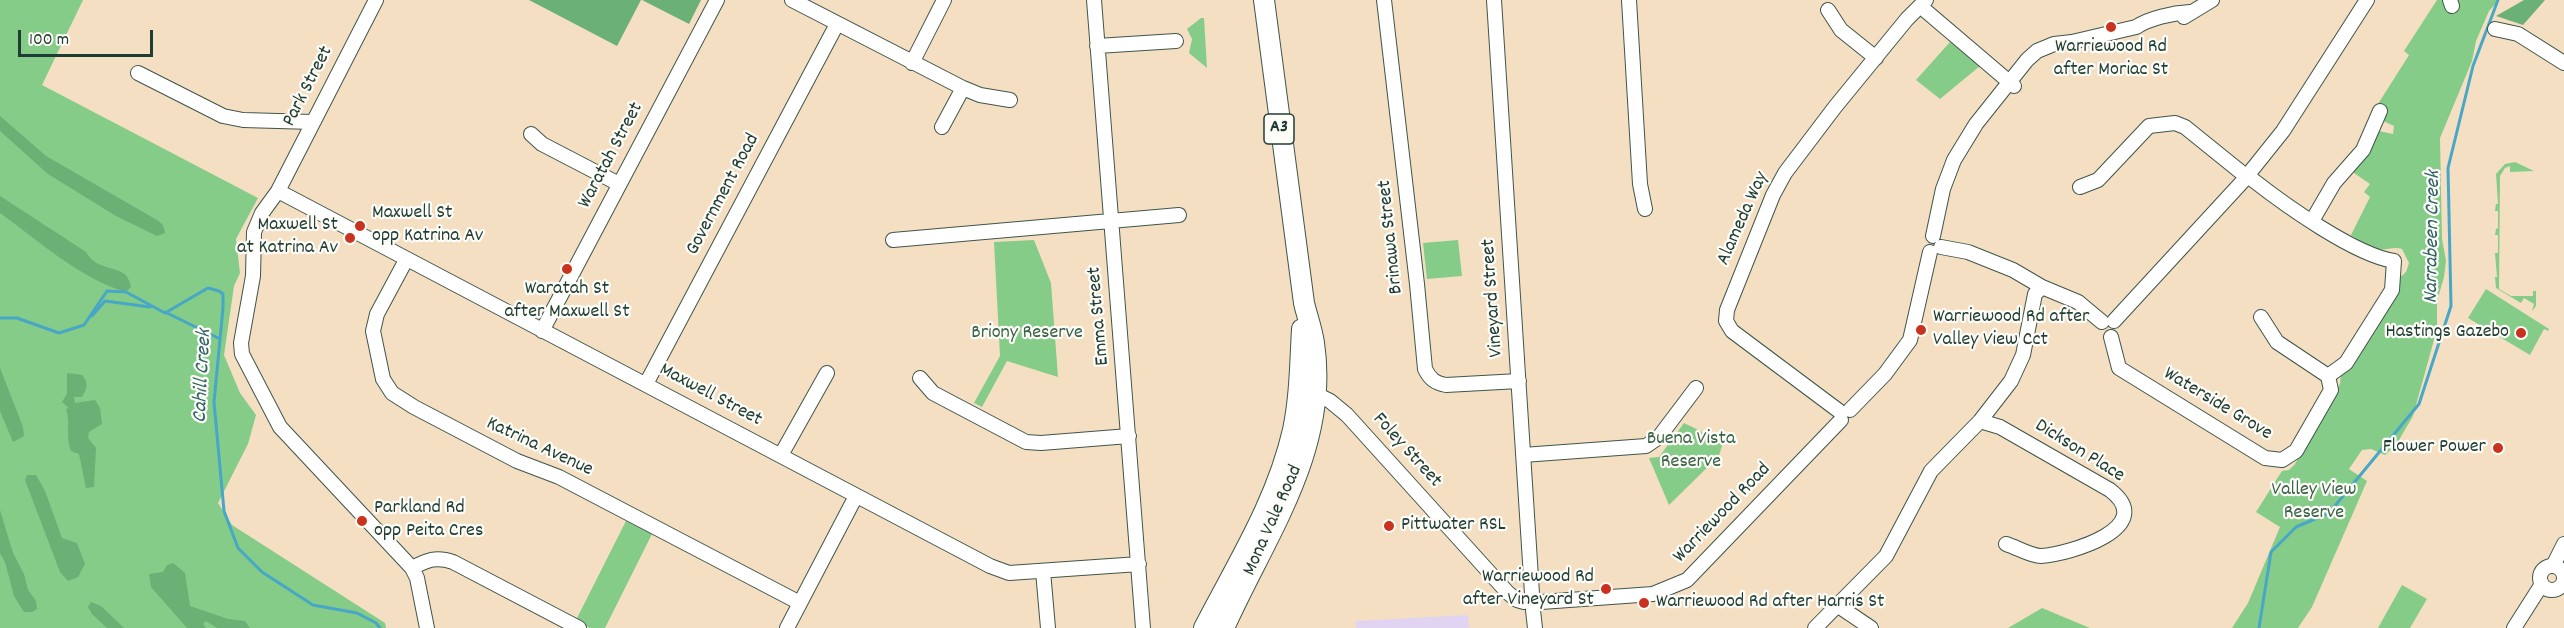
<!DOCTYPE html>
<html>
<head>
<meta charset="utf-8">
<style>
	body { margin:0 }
	#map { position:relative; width:2564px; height:628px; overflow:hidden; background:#f5dfc3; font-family:Dekko,sans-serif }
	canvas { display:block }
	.scale { position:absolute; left:18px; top:30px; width:135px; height:27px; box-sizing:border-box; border:3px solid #1f3d34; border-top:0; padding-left:8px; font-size:18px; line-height:21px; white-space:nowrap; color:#1f3d34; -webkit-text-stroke:4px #fdfcf7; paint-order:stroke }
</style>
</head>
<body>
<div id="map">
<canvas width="2564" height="628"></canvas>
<div class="scale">100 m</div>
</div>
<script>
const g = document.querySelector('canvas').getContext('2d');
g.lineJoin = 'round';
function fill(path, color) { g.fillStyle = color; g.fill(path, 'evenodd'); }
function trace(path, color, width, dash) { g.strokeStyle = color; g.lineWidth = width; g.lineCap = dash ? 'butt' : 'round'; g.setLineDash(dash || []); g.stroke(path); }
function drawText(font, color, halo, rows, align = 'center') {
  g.font = font + ' Dekko,sans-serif'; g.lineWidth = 4.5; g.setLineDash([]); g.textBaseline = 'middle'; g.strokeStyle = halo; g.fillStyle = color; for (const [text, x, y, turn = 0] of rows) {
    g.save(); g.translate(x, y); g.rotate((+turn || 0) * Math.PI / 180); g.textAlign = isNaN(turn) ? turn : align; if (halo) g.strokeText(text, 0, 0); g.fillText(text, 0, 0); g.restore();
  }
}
const built = new Path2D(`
	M 1468,615 L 1469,628 L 1356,628 L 1355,621 Z`);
const green = new Path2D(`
	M 0,0 L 83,0 L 42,85 L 258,198 L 236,239 L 240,273 L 234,286 L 224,355 L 240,393 L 256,415 L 248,444 L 218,503 L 232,525 L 385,623 L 386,628 L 0,628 Z
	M 2437,0 L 2499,0 L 2489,11 L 2476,41 L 2472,61 L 2440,138 L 2442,239 L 2446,261 L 2444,277 L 2437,301 L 2437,329 L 2413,416 L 2396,445 L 2385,455 L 2371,449 L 2362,450 L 2349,469 L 2367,481 L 2312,607 L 2298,628 L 2232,628 L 2248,603 L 2280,527 L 2256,512 L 2282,471 L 2289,470 L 2295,464 L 2340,384 L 2341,374 L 2398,279 L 2406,272 L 2409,263 L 2402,249 C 2393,246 2386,251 2378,249 C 2368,248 2359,240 2351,235 L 2370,197 L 2364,192 L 2370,184 L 2354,173 L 2354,169 L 2379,131 L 2393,134 L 2394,126 L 2383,121 L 2385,108 L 2378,104 L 2409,55 L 2404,51 Z
	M 1201,18 L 1204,18 L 1207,68 L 1189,53 L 1192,39 L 1187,29 Z
	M 1950,42 L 1980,66 L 1940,99 L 1916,80 Z
	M 2515,162 L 2534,171 L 2510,172 L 2510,166 L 2505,168 L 2500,176 L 2499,289 L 2511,296 L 2533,296 L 2533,291 L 2536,291 L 2536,306 L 2532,311 L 2534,304 L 2524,298 L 2521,303 L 2496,288 L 2495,277 L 2497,277 L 2495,253 L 2498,253 L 2498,235 L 2495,235 L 2496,229 L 2498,228 L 2498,211 L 2495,211 L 2496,204 L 2498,204 L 2496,174 L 2505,164 Z
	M 1034,240 L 1051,283 L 1058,377 L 1007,361 L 982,407 L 974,403 L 1000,356 L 994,242 Z
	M 1458,240 L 1462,276 L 1427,279 L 1423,243 Z
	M 2486,289 L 2549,329 L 2548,331 L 2544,329 L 2530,355 L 2468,318 Z
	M 1684,423 L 1723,442 L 1719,456 L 1669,505 L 1649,458 L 1659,457 Z
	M 626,521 L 652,534 L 605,628 L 590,628 L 576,620 Z
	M 2402,585 L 2427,599 L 2410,628 L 2378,628 Z
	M 2042,608 L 2090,628 L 2008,628 Z`);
const forest = new Path2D(`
	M 529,0 L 641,0 L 617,46 Z
	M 642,0 L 701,0 L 689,24 Z
	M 2524,0 L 2545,0 L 2523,25 L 2496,16 Z
	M 0,116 L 46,156 L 157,220 L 163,225 L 165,233 L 157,236 L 116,216 L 48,174 L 0,131 Z
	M 0,196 L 86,252 C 98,275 127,261 131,287 L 126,292 C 80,279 38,240 0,213 Z
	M 0,368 L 23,427 L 24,436 L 13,442 L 0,411 Z
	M 67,373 L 82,375 C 89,383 87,388 82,397 L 74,397 L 75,403 L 95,400 L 100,408 L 102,424 L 89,432 L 88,438 L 96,448 L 94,487 L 86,488 L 79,454 L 71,451 C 65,436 71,423 66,409 L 69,408 L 62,402 L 67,394 Z
	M 27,475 L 36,475 L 45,491 L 62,538 L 77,543 L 85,564 L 78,577 L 68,581 L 60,572 L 25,480 Z
	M 0,510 L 13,553 L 24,574 L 28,590 L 36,601 L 37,609 L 32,612 L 24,612 L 14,596 L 5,562 L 0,553 Z
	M 173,563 L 185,573 L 190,606 L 228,619 L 245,621 L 250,628 L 217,628 L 206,621 L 203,624 L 206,628 L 187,628 L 151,587 L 149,574 L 163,572 L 167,565 Z
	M 91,602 L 101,606 L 124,628 L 107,628 L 92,614 L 88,607 Z`);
const stream = new Path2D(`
	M 165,312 L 220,339
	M 92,316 L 105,301 L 150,307
	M 0,318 L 17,318 L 59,333 L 84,325 L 107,291 L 126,292 L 165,313 L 208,288 L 219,291 L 223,294 L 223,308 L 214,402 L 224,511 L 238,548 L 262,572 L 313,605 L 357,613 L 376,623 L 380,628
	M 2259,628 L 2271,552 L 2296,527 L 2329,513 L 2419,404 L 2451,306 L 2448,168 L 2473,66 L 2498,0`);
const minor = new Path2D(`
	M 376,0 L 278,191 L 262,213 L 254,232 L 253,276 L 241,343 L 242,354 L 280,427 L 412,568 L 417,578 L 427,628
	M 792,0 L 963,88 L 980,95 L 1010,100
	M 1094,0 L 1143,628
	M 1384,0 L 1417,284 L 1425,369 C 1430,379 1435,383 1446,385 L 1519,381
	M 1494,0 L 1532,593
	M 1629,0 L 1640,184 L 1645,209
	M 2450,0 L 2452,6
	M 1920,6 L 2014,86
	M 1828,10 L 1841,30 L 1876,58
	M 2184,17 L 2212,0
	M 2495,29 L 2518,34 L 2564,63
	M 1097,46 L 1176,41
	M 912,63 L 944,0
	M 138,73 L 223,116 L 243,120 L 313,122
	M 942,127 L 963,88
	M 531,134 L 542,144 L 619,184
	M 2251,171 L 2283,131 L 2367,0
	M 2253,180 C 2285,205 2355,255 2394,261 L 2392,290 L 2346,363 L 2328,376
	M 2080,187 L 2098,180 L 2149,126 L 2175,123 L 2185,127 L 2242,173
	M 278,191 L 990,566 L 1009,573 L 1139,564
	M 2312,221 L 2334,183 L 2363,150 L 2380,111
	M 1933,236 L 1943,189 L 1954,160 L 1976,124 L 2027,60 L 2037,51 L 2054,44 L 2072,42 L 2136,27 C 2150,18 2173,13 2190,12
	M 893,240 L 1179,215
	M 1941,247 L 1968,252 L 2013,270 L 2042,287 L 2078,302 L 2102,322
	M 406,260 L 377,314 L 373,331 L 383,379 L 392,393 L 414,407 L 517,461 L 559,477 L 800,603
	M 2114,321 L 2243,181
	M 542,331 L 717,0
	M 2111,337 L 2119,368 L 2265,458 L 2282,460 L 2296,451 L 2331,390 L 2328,376 L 2277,342 L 2261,317
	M 920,378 L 933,393 L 1026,442 L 1041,443 L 1129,436
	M 646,384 L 837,24
	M 1310,391 L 1330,401 L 1347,415 L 1508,593 L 1517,600 L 1524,602
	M 1850,410 L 1885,374 L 1910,340 L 1930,252
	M 1839,411 L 1732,331 L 1726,321 L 1727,310 L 1773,195 L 1785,173 L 1835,107 L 1907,19 L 1926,0
	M 1980,421 L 2000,427 L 2110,490 C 2159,528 2069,554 2041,556 C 2031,556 2016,547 2006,544
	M 781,455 L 827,373
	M 1523,455 L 1646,446 L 1659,437 L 1696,388
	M 2553,566 L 2564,544
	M2540 578a12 12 0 1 1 24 0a12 12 0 1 1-24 0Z
	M 412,568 C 427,560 436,556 453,562 L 579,628
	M 1043,571 L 1048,628
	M 1541,602 L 1653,594 L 1687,580 L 1841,420
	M 1837,605 L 1871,628
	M 1533,610 L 1535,628
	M 787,628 L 856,496
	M 1815,628 L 1886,556 L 1931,471 L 1980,421 L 2011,381 L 2023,355 L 2035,294 L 2042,287
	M 2514,628 L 2542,584`);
const highway = new Path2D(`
	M 1204,628 C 1237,564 1277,501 1293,430 C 1300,396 1300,364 1302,329
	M 1224,628 C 1265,536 1330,449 1314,343 C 1312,329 1307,316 1304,303 L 1264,0`);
const markers = [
	[2111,27,6,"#c8321e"],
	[360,226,6,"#c8321e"],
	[350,238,6,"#c8321e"],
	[567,269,6,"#c8321e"],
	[1921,330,6,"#c8321e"],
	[2521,333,6,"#c8321e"],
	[2498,448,6,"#c8321e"],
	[362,521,6,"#c8321e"],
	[1389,526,6,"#c8321e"],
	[1606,589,6,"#c8321e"],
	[1644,603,6,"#c8321e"]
];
const shields = [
	[1279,129,30]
];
const shieldNames = [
	["A3",1279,129]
];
const poiNames = [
	["Warriewood Rd",2111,48,"center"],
	["after Moriac St",2111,71,"center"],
	["Maxwell St",372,214],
	["opp Katrina Av",372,237],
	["Maxwell St",338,226,"right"],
	["at Katrina Av",338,249,"right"],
	["Waratah St",567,290,"center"],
	["after Maxwell St",567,313,"center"],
	["Warriewood Rd after",1933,318],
	["Valley View Cct",1933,341],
	["Hastings Gazebo",2509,333,"right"],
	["Flower Power",2486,448,"right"],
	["Parkland Rd",374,509],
	["opp Peita Cres",374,532],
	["Pittwater RSL",1401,526],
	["Warriewood Rd",1594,578,"right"],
	["after Vineyard St",1594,601,"right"],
	["Warriewood Rd after Harris St",1656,603]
];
const streetNames = [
	["Park Street",309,87,-63],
	["Waratah Street",612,156,-62],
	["Government Road",724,195,-62],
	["Alameda Way",1744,219,-66],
	["Brinawa Street",1392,237,-96],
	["Vineyard Street",1494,298,-94],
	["Emma Street",1100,316,-95],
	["Maxwell Street",710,396,28],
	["Waterside Grove",2217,405,31],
	["Katrina Avenue",539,448,25],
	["Foley Street",1406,451,48],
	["Dickson Place",2079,452,32],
	["Warriewood Road",1723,514,-46],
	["Mona Vale Road",1274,521,-66]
];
const parkNames = [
	["Briony Reserve",1027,334],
	["Buena Vista",1691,440],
	["Reserve",1691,463],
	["Valley View",2314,491],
	["Reserve",2314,514]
];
const waterNames = [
	["Narrabeen Creek",2434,237,-89],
	["Cahill Creek",204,376,-87]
];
fill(built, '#e1d4f3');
fill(green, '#84cc88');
fill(forest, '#6bb074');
trace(stream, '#48a7c7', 3);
trace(minor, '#3f5549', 16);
trace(highway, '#3f5549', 22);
trace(minor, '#fff', 14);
trace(highway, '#fff', 20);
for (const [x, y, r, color] of markers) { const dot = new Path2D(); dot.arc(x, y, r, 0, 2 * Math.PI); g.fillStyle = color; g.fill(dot); trace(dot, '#fdfcf7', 2); }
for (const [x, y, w] of shields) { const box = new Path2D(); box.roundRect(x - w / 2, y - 15, w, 30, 4.5); g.fillStyle = '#fdfcf7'; g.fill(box); trace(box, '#1f3d34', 1.5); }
drawText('bold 18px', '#1f3d34', null, shieldNames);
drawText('20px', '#1f3d34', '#fdfcf7', poiNames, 'left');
drawText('20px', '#1f3d34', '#fdfcf7', streetNames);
drawText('20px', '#386149', '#fdfcf7', parkNames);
drawText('italic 21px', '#2d6267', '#fdfcf7', waterNames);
</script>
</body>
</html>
